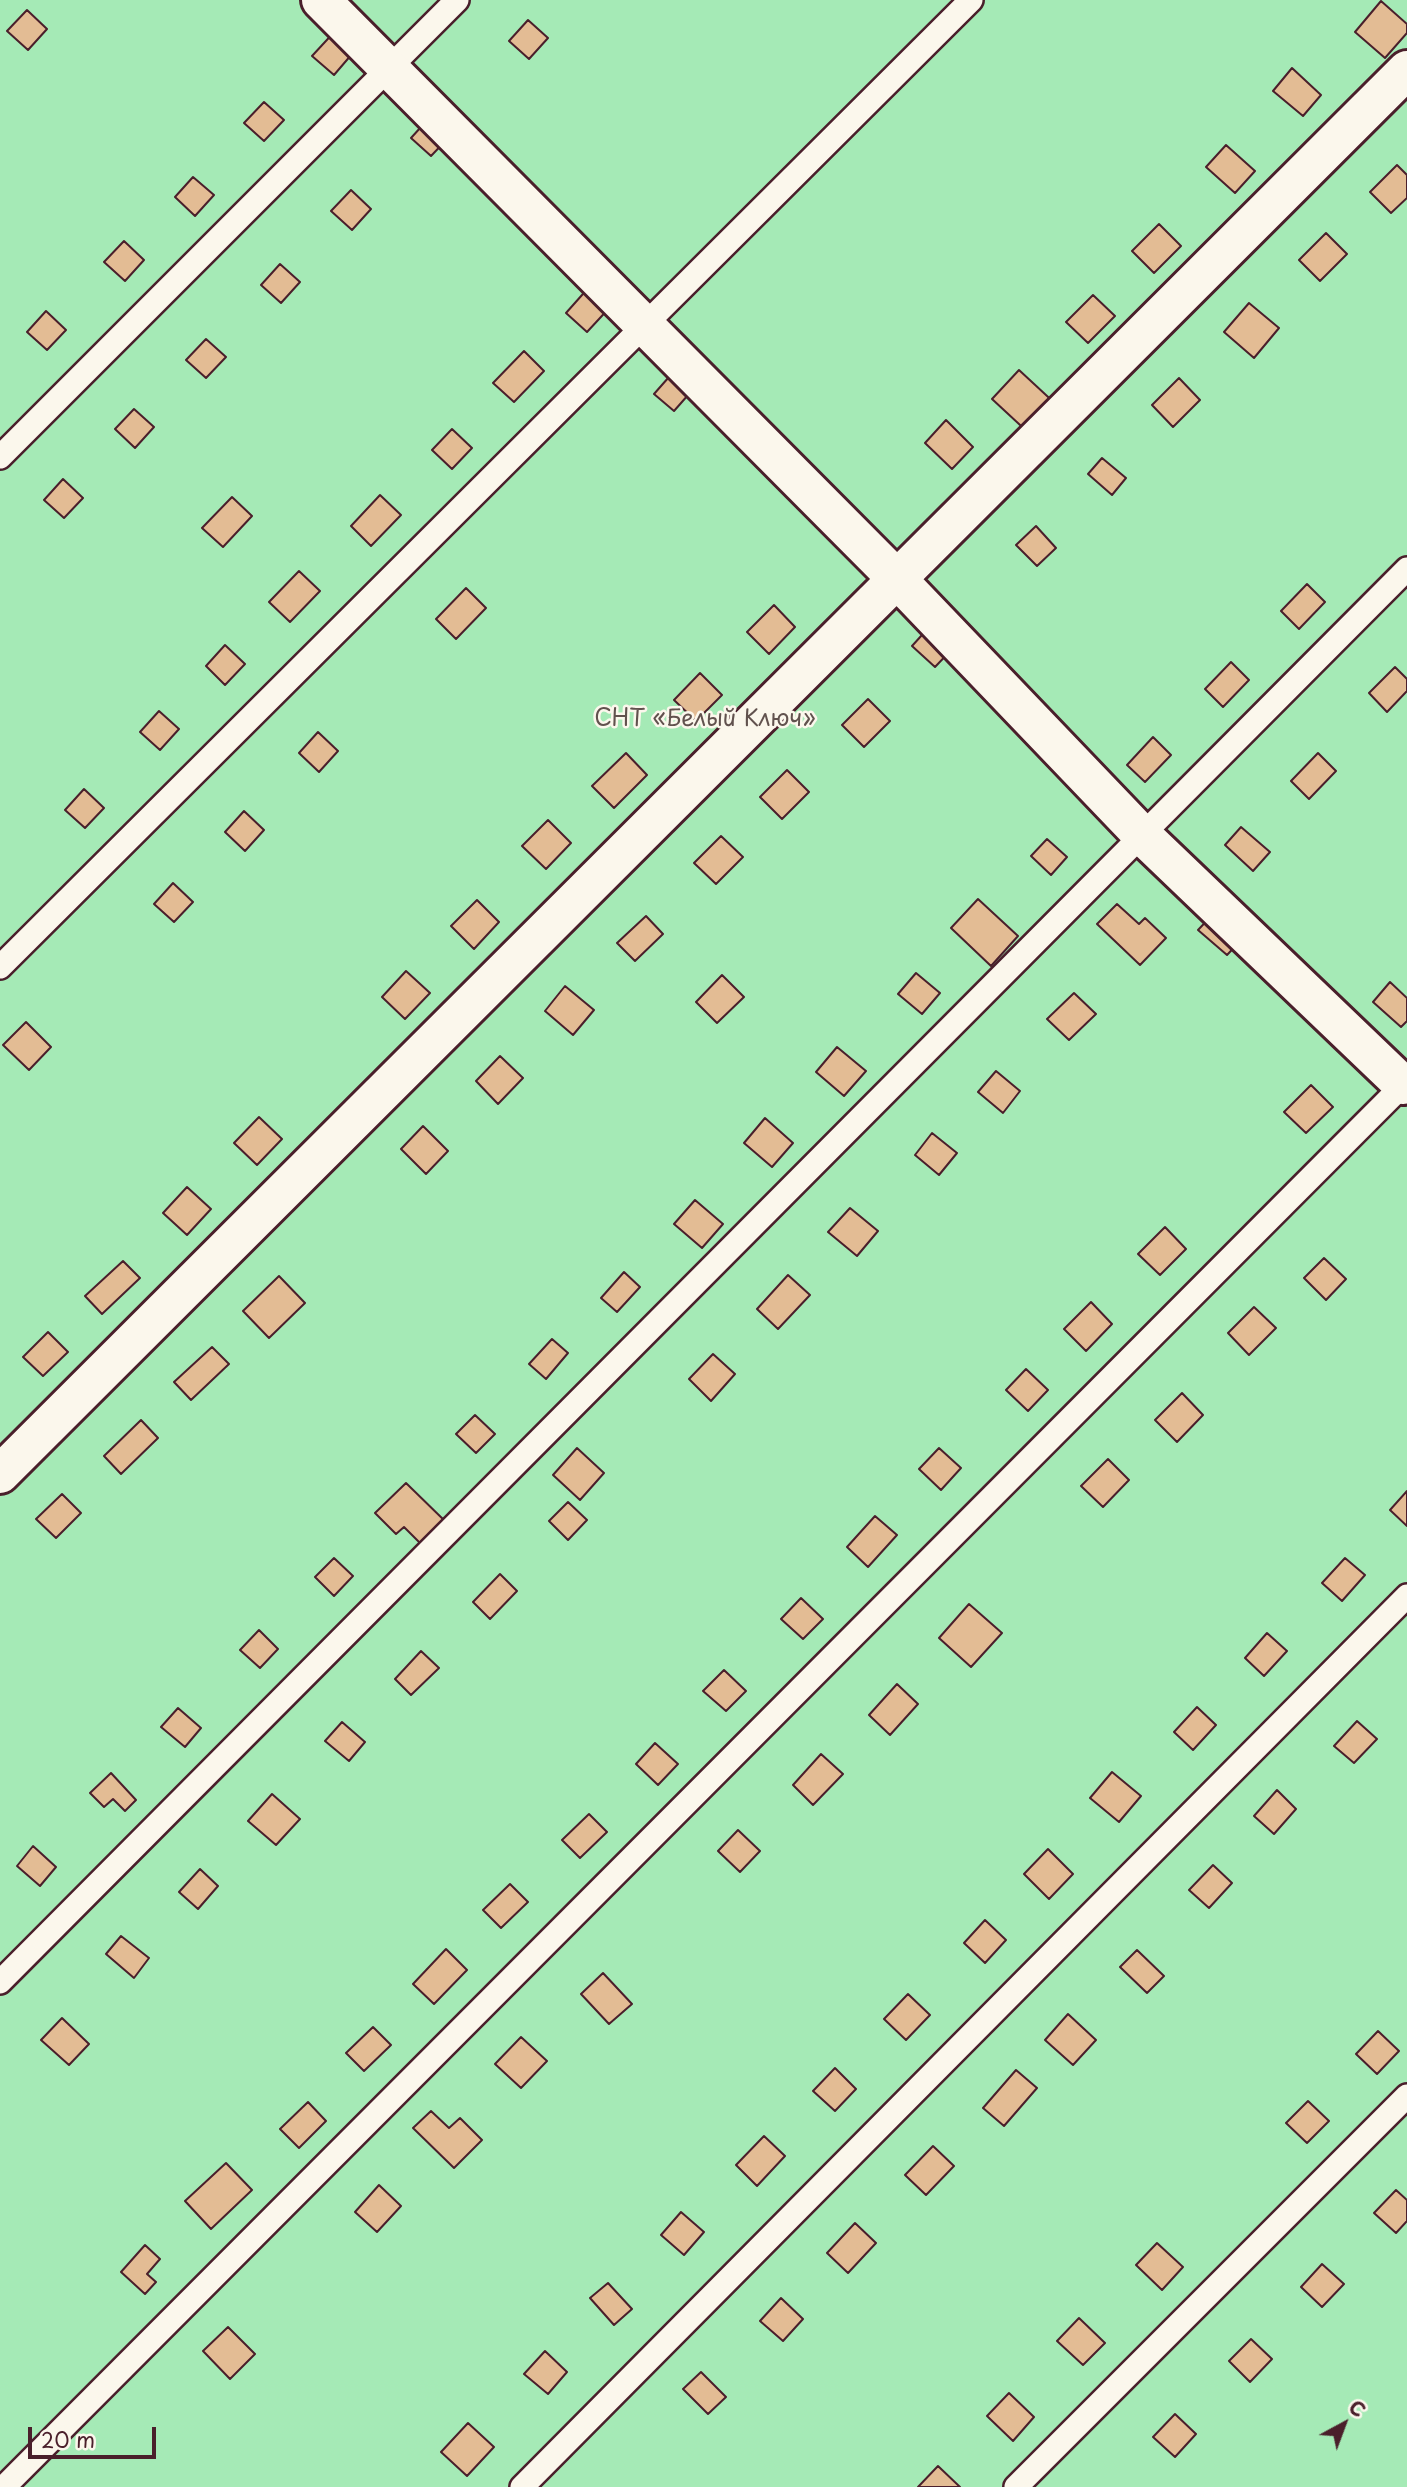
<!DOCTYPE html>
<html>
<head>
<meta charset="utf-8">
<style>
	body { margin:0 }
	#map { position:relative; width:1407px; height:2487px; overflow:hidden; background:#fbf7ec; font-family:"Playpen Sans",sans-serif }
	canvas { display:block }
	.north { position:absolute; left:1309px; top:2389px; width:70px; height:70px; -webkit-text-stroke:5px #fbf7ec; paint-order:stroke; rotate:41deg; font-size:19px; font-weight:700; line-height:28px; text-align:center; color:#4a1f2b }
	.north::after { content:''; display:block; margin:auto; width:24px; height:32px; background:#4a1f2b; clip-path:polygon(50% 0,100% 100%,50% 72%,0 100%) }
	.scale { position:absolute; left:28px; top:2427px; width:128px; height:32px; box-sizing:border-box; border:4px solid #4a1f2b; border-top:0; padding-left:9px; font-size:21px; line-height:24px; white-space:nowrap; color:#4a1f2b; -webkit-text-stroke:5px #fbf7ec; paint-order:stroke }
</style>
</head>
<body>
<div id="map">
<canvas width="1407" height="2487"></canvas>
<div class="north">С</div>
<div class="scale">20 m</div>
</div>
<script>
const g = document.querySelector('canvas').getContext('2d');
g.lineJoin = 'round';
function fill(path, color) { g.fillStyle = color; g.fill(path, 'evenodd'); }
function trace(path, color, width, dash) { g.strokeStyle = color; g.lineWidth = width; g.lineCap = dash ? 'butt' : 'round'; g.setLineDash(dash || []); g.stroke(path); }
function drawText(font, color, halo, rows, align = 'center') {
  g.font = font + ' "Playpen Sans",sans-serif'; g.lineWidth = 5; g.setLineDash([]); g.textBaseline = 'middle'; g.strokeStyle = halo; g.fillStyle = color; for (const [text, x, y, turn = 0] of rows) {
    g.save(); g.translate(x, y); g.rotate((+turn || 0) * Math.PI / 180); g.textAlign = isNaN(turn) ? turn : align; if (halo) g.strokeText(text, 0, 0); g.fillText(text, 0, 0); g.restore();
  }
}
const green = new Path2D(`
	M 0,0 L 1407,0 L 1407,2487 L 0,2487 Z`);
const building = new Path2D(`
	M 1381,1 L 1407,24 L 1407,33 L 1385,58 L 1355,32 Z
	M 27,10 L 47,29 L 28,50 L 7,31 Z
	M 528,20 L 548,38 L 529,59 L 509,41 Z
	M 337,29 L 358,47 L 334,75 L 312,56 Z
	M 1292,68 L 1321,95 L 1303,116 L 1273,91 Z
	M 264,102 L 284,120 L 264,141 L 244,123 Z
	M 430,117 L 450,136 L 431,156 L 411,138 Z
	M 1226,145 L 1255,171 L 1235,193 L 1206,167 Z
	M 1397,165 L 1407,175 L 1407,198 L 1391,213 L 1370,192 Z
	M 193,177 L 214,195 L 195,216 L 175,197 Z
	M 351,190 L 371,209 L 352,230 L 331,211 Z
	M 1159,224 L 1181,246 L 1154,273 L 1132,251 Z
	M 1326,233 L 1347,254 L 1320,281 L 1299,260 Z
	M 124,241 L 144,260 L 125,281 L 104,262 Z
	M 280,264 L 300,282 L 281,303 L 261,285 Z
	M 590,286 L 612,305 L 587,332 L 566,313 Z
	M 1093,295 L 1115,316 L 1088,343 L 1066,322 Z
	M 1249,303 L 1279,328 L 1254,358 L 1224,332 Z
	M 46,311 L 66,330 L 47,350 L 27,332 Z
	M 206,339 L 226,357 L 206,378 L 186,360 Z
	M 524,351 L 544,371 L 514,402 L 493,383 Z
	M 676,369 L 696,386 L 674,411 L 654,394 Z
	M 1019,370 L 1060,408 L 1033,437 L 992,399 Z
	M 1179,378 L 1200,400 L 1173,427 L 1152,405 Z
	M 134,409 L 154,427 L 135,448 L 115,429 Z
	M 946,420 L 973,447 L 952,469 L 925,443 Z
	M 452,429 L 472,448 L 452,469 L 432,450 Z
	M 1102,458 L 1126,478 L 1112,495 L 1088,474 Z
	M 63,479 L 83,498 L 64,518 L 44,500 Z
	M 380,495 L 401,515 L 371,546 L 351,526 Z
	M 232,497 L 252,516 L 223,547 L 202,528 Z
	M 1036,526 L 1056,548 L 1037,566 L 1016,545 Z
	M 299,571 L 320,591 L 290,622 L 269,602 Z
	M 1307,584 L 1325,602 L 1299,629 L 1281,611 Z
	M 466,588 L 486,608 L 456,639 L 436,619 Z
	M 774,605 L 795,627 L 769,654 L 747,632 Z
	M 931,625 L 954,647 L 935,667 L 912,646 Z
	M 225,645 L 245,664 L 225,685 L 206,666 Z
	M 1231,662 L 1249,680 L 1223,707 L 1205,689 Z
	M 1395,667 L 1407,679 L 1407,691 L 1387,712 L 1369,693 Z
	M 700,673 L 722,695 L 696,721 L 674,700 Z
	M 868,699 L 890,721 L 864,747 L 842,725 Z
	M 159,711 L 179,729 L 160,750 L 140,732 Z
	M 318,732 L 338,751 L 319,772 L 299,753 Z
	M 1153,737 L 1171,755 L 1145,782 L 1127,765 Z
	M 626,753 L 647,775 L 614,808 L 592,786 Z
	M 1318,753 L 1336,771 L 1309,799 L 1291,781 Z
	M 787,770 L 809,792 L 782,819 L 760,797 Z
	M 84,789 L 104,808 L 85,828 L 65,810 Z
	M 244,811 L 264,830 L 245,851 L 225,832 Z
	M 548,820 L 571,843 L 546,869 L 522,846 Z
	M 1241,827 L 1270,852 L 1253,871 L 1225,845 Z
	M 721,836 L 743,857 L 716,884 L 694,863 Z
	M 1047,839 L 1067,857 L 1051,875 L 1031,856 Z
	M 173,883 L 193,902 L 174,922 L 154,904 Z
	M 978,899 L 1018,936 L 991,966 L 951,928 Z
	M 477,900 L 499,922 L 474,949 L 451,926 Z
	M 1117,904 L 1139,924 L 1145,918 L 1166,938 L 1140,965 L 1097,924 Z
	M 1216,911 L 1244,937 L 1227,955 L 1198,930 Z
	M 646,916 L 663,934 L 635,961 L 617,943 Z
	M 406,971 L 430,993 L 405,1019 L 382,997 Z
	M 916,973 L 940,993 L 922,1014 L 898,994 Z
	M 722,975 L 744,997 L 717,1023 L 696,1002 Z
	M 1390,982 L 1407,998 L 1407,1021 L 1401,1027 L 1373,1002 Z
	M 565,986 L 594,1010 L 573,1035 L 545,1011 Z
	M 1074,993 L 1096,1014 L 1069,1040 L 1047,1019 Z
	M 26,1022 L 51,1047 L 29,1070 L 3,1045 Z
	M 837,1047 L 866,1071 L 844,1096 L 816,1072 Z
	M 500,1056 L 523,1078 L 498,1104 L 476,1081 Z
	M 996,1071 L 1020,1091 L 1003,1113 L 978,1092 Z
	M 1311,1085 L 1333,1107 L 1306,1133 L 1284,1112 Z
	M 259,1117 L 282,1139 L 257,1165 L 234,1143 Z
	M 765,1118 L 793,1143 L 772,1167 L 744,1143 Z
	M 423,1126 L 448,1151 L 426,1174 L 401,1149 Z
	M 932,1133 L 957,1153 L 939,1175 L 915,1155 Z
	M 187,1187 L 211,1209 L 187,1235 L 163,1213 Z
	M 695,1200 L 723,1224 L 702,1248 L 674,1224 Z
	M 850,1208 L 878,1231 L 857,1256 L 828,1232 Z
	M 1165,1227 L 1186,1249 L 1160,1275 L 1138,1254 Z
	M 1324,1258 L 1346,1279 L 1326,1300 L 1304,1278 Z
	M 123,1261 L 140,1278 L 102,1314 L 85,1296 Z
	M 624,1272 L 640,1287 L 617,1312 L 601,1298 Z
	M 788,1275 L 810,1295 L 778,1329 L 757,1309 Z
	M 279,1276 L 305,1303 L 269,1338 L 243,1311 Z
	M 1091,1302 L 1112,1324 L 1086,1351 L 1064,1329 Z
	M 1254,1307 L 1276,1328 L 1249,1355 L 1228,1333 Z
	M 48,1332 L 68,1352 L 43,1376 L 23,1357 Z
	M 552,1339 L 568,1353 L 546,1379 L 529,1364 Z
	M 212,1347 L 229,1364 L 191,1400 L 174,1382 Z
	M 713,1354 L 735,1374 L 711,1401 L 689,1379 Z
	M 1026,1369 L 1048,1390 L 1028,1411 L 1006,1390 Z
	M 1182,1393 L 1203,1415 L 1177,1442 L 1155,1420 Z
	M 475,1415 L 495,1434 L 476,1453 L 456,1434 Z
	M 141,1420 L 158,1438 L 121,1474 L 104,1456 Z
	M 577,1448 L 604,1473 L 580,1500 L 553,1475 Z
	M 939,1448 L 961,1468 L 941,1490 L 919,1469 Z
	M 1108,1459 L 1129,1480 L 1103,1507 L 1081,1486 Z
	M 406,1483 L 448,1524 L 424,1547 L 404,1527 L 396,1534 L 375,1513 Z
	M 1407,1491 L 1407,1526 L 1390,1510 Z
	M 62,1494 L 81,1513 L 56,1538 L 36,1519 Z
	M 568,1502 L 587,1520 L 568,1540 L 549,1521 Z
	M 875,1516 L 897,1535 L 868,1567 L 847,1547 Z
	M 334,1558 L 353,1576 L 334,1596 L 315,1577 Z
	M 1345,1558 L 1365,1575 L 1342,1601 L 1322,1583 Z
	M 500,1574 L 517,1591 L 490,1619 L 473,1602 Z
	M 801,1598 L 823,1619 L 803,1639 L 781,1619 Z
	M 969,1604 L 1002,1633 L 971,1667 L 939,1638 Z
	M 259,1630 L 278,1649 L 260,1668 L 240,1650 Z
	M 1267,1633 L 1287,1651 L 1264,1676 L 1245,1658 Z
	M 421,1651 L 439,1668 L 411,1695 L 395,1679 Z
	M 724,1670 L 746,1691 L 726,1711 L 703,1691 Z
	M 897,1684 L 918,1704 L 890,1735 L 869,1715 Z
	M 1197,1707 L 1216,1725 L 1193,1750 L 1174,1732 Z
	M 178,1708 L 201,1728 L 185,1747 L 161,1727 Z
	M 1357,1721 L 1377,1739 L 1354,1763 L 1334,1746 Z
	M 342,1722 L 365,1742 L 349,1761 L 325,1741 Z
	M 655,1743 L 678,1764 L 658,1785 L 636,1764 Z
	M 821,1754 L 843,1774 L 813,1805 L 793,1785 Z
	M 1112,1772 L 1141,1796 L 1119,1822 L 1090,1798 Z
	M 111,1773 L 136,1800 L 125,1811 L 113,1799 L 104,1807 L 90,1793 Z
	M 1277,1790 L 1296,1809 L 1274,1834 L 1254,1816 Z
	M 272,1794 L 300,1819 L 276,1845 L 248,1821 Z
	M 589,1814 L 607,1832 L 580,1858 L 562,1840 Z
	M 738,1830 L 760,1851 L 740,1872 L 718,1851 Z
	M 33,1846 L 56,1867 L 40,1886 L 17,1866 Z
	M 1048,1849 L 1073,1874 L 1049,1899 L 1024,1874 Z
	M 1213,1865 L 1232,1883 L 1209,1908 L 1189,1890 Z
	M 200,1869 L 218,1886 L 198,1909 L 179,1892 Z
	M 510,1884 L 528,1902 L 501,1928 L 483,1910 Z
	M 985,1920 L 1006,1940 L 985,1963 L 964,1943 Z
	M 121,1936 L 149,1958 L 134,1978 L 106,1954 Z
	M 446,1949 L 467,1970 L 434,2004 L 413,1984 Z
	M 1137,1950 L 1164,1976 L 1147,1993 L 1120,1967 Z
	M 603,1973 L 632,2004 L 609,2024 L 581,1994 Z
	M 908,1994 L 930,2015 L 906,2040 L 884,2019 Z
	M 1068,2014 L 1096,2040 L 1073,2065 L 1045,2040 Z
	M 62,2018 L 89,2044 L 69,2065 L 41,2040 Z
	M 373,2027 L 391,2045 L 364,2071 L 346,2053 Z
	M 1378,2031 L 1399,2051 L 1377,2074 L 1356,2054 Z
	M 521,2037 L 547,2061 L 521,2088 L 495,2064 Z
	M 835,2068 L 856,2089 L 835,2111 L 813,2091 Z
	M 1016,2070 L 1037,2088 L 1004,2126 L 983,2108 Z
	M 1308,2101 L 1329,2121 L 1307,2143 L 1286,2123 Z
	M 308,2102 L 326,2121 L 299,2148 L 280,2129 Z
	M 431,2111 L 449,2128 L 460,2118 L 482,2140 L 454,2168 L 413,2128 Z
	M 764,2136 L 785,2156 L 757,2186 L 736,2165 Z
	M 933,2146 L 954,2166 L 926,2195 L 905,2175 Z
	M 226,2163 L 252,2190 L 211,2229 L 185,2201 Z
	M 379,2185 L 401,2206 L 377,2232 L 355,2212 Z
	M 1396,2190 L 1407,2200 L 1407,2221 L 1396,2233 L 1374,2213 Z
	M 681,2212 L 704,2232 L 684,2255 L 661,2235 Z
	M 855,2223 L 876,2243 L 848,2273 L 827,2253 Z
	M 1157,2243 L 1183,2267 L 1162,2290 L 1136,2265 Z
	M 145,2245 L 160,2259 L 147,2274 L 156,2282 L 145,2294 L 121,2272 Z
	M 1322,2264 L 1344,2284 L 1322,2307 L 1301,2287 Z
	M 608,2283 L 632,2309 L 614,2325 L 590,2298 Z
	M 781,2298 L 803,2319 L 783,2341 L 760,2321 Z
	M 1079,2318 L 1105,2343 L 1083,2365 L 1057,2341 Z
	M 228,2327 L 255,2354 L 230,2379 L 203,2351 Z
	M 1251,2339 L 1272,2359 L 1250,2382 L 1229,2361 Z
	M 545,2351 L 567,2372 L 548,2394 L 524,2374 Z
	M 701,2372 L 726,2397 L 708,2414 L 683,2389 Z
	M 1009,2393 L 1034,2417 L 1013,2441 L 987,2416 Z
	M 1175,2414 L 1196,2434 L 1175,2457 L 1153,2437 Z
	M 468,2423 L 494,2447 L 467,2476 L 441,2452 Z
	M 938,2466 L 960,2487 L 918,2487 Z`);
const lane = new Path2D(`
	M 0,457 L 457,0
	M 0,967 L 971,0
	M 0,1982 L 1407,569
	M 4,2487 L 1407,1081
	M 522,2487 L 1407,1596
	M 1016,2487 L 1407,2096`);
const street = new Path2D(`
	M 321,0 L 897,579 L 1142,835 L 1403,1085
	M 0,1474 L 1407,70`);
const parkNames = [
	["СНТ «Белый Ключ»",705,720]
];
fill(green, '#a5eab6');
fill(building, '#e3bc94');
trace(building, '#4a1f2b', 2);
trace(lane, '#4a1f2b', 28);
trace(street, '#4a1f2b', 44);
trace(lane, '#fbf7ec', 23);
trace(street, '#fbf7ec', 38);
drawText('23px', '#61524e', '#fbf7ec', parkNames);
</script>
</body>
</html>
